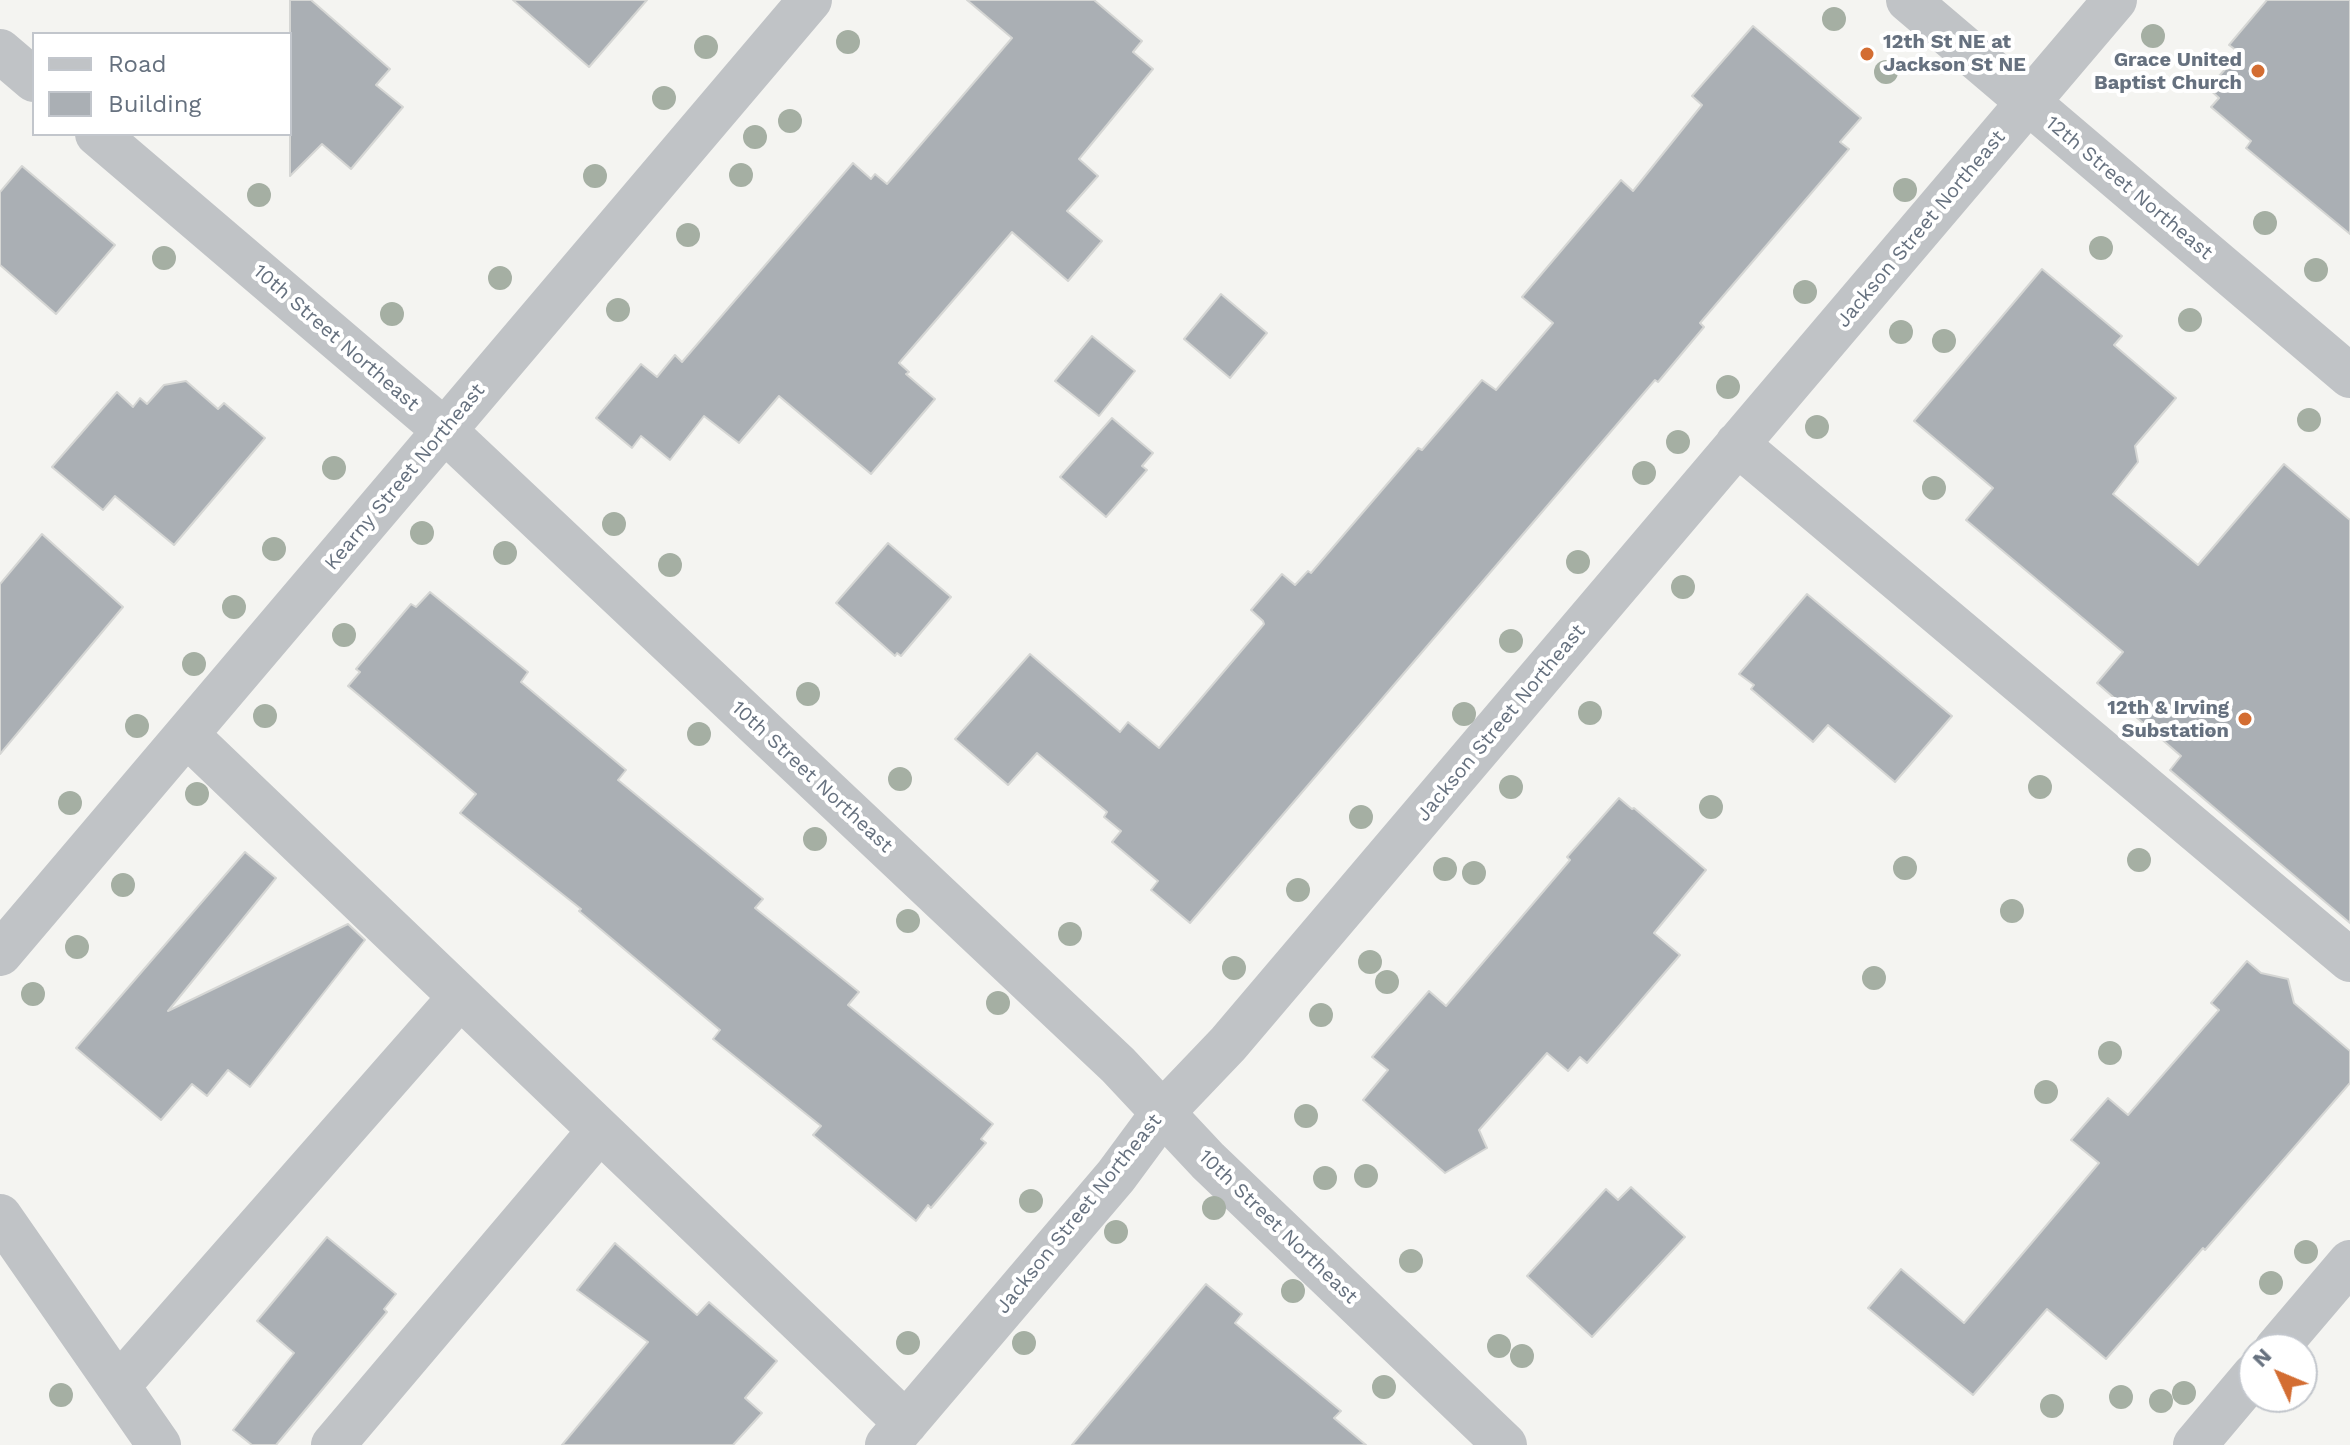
<!DOCTYPE html>
<html>
<head>
<meta charset="utf-8">
<style>
	body { margin:0 }
	#map { position:relative; width:2350px; height:1445px; overflow:hidden; background:#f4f4f1; font-family:"Work Sans",sans-serif }
	canvas { display:block }
	.legend { position:absolute; left:32px; top:32px; width:260px; height:104px; box-sizing:border-box; background:#fff; border:2px solid #c2c6cc; margin:0; padding:10px 14px; list-style:none; font-size:24px; color:#66717f }
	.legend li { display:flex; align-items:center; gap:16px; height:40px }
	.legend b { width:40px; border:2px solid #c2c6cc }
	.north { position:absolute; left:2238px; top:1333px; width:80px; height:80px; box-sizing:border-box; background:#fff; border:2px solid #c2c6cc; border-radius:50%; rotate:314deg; font-size:22px; font-weight:700; line-height:32px; text-align:center; color:#66717f }
	.north::after { content:''; display:block; margin:auto; width:28px; height:36px; background:#d36d32; clip-path:polygon(50% 0,100% 100%,50% 72%,0 100%) }
</style>
</head>
<body>
<div id="map">
<canvas width="2350" height="1445"></canvas>
<ul class="legend">
<li><b style="height:10px;background:#c0c3c6"></b>Road</li>
<li><b style="height:22px;background:#aaafb4"></b>Building</li>
</ul>
<div class="north">N</div>
</div>
<script>
const g = document.querySelector('canvas').getContext('2d');
g.lineJoin = 'round';
function fill(path, color) { g.fillStyle = color; g.fill(path, 'evenodd'); }
function trace(path, color, width, dash) { g.strokeStyle = color; g.lineWidth = width; g.lineCap = dash ? 'butt' : 'round'; g.setLineDash(dash || []); g.stroke(path); }
function drawText(font, color, halo, rows, align = 'center') {
  g.font = font + ' "Work Sans",sans-serif'; g.lineWidth = 8; g.setLineDash([]); g.textBaseline = 'middle'; g.strokeStyle = halo; g.fillStyle = color; for (const [text, x, y, turn = 0] of rows) {
    g.save(); g.translate(x, y); g.rotate((+turn || 0) * Math.PI / 180); g.textAlign = isNaN(turn) ? turn : align; if (halo) g.strokeText(text, 0, 0); g.fillText(text, 0, 0); g.restore();
  }
}
const building = new Path2D(`
	M 290,0 L 311,0 L 390,69 L 376,85 L 403,107 L 351,169 L 322,144 L 290,176 Z
	M 513,0 L 647,0 L 589,67 Z
	M 967,0 L 1094,0 L 1142,41 L 1133,52 L 1153,69 L 1079,159 L 1098,176 L 1067,211 L 1102,241 L 1068,281 L 1012,232 L 899,363 L 909,372 L 906,374 L 935,399 L 871,474 L 779,396 L 739,443 L 704,416 L 670,460 L 641,436 L 632,448 L 596,418 L 641,364 L 657,377 L 675,355 L 682,362 L 853,163 L 871,179 L 875,174 L 887,184 L 1012,38 Z
	M 2267,0 L 2350,0 L 2350,234 L 2246,148 L 2251,141 L 2211,107 L 2219,98 L 2208,88 L 2240,53 L 2229,45 Z
	M 1753,26 L 1861,118 L 1840,142 L 1849,149 L 1700,323 L 1704,327 L 1658,382 L 1655,380 L 1190,923 L 1151,890 L 1158,881 L 1112,842 L 1121,831 L 1104,817 L 1107,812 L 1037,753 L 1008,785 L 955,739 L 1030,654 L 1120,732 L 1128,722 L 1159,748 L 1264,624 L 1263,621 L 1251,610 L 1282,574 L 1295,585 L 1308,571 L 1311,573 L 1418,448 L 1422,450 L 1482,380 L 1496,390 L 1553,323 L 1522,297 L 1621,180 L 1633,191 L 1702,105 L 1692,96 Z
	M 22,166 L 115,245 L 56,314 L 0,265 L 0,192 Z
	M 2042,269 L 2122,336 L 2114,345 L 2176,398 L 2135,446 L 2138,462 L 2113,494 L 2198,565 L 2284,464 L 2350,520 L 2350,923 L 2170,770 L 2181,756 L 2097,683 L 2123,652 L 1966,520 L 1993,488 L 1914,421 Z
	M 1221,294 L 1267,333 L 1230,378 L 1184,339 Z
	M 1092,336 L 1135,371 L 1099,416 L 1055,381 Z
	M 186,381 L 218,409 L 224,403 L 265,438 L 174,545 L 115,496 L 103,510 L 52,467 L 117,392 L 133,407 L 140,398 L 147,404 L 164,385 Z
	M 1112,418 L 1153,453 L 1142,466 L 1147,470 L 1106,517 L 1060,477 Z
	M 42,534 L 123,607 L 0,754 L 0,584 Z
	M 888,543 L 951,597 L 901,656 L 897,653 L 895,656 L 836,603 Z
	M 430,592 L 528,672 L 521,682 L 626,770 L 618,780 L 763,899 L 755,908 L 859,992 L 848,1005 L 993,1124 L 981,1139 L 986,1143 L 931,1208 L 928,1205 L 916,1221 L 813,1135 L 821,1126 L 713,1039 L 720,1030 L 579,911 L 581,909 L 460,813 L 476,794 L 348,686 L 360,672 L 356,669 L 411,604 L 416,607 Z
	M 1807,594 L 1952,716 L 1895,782 L 1828,725 L 1813,742 L 1751,689 L 1754,685 L 1739,674 Z
	M 1619,798 L 1632,809 L 1634,808 L 1706,870 L 1654,933 L 1680,955 L 1587,1063 L 1580,1057 L 1568,1071 L 1547,1053 L 1479,1130 L 1487,1148 L 1445,1173 L 1363,1100 L 1388,1070 L 1372,1057 L 1429,991 L 1446,1006 L 1570,860 L 1567,857 Z
	M 245,852 L 276,878 L 168,1011 L 348,924 L 365,940 L 250,1087 L 228,1070 L 207,1096 L 192,1084 L 161,1120 L 76,1048 Z
	M 2247,961 L 2261,973 L 2288,979 L 2294,1003 L 2350,1051 L 2350,1083 L 2205,1250 L 2203,1248 L 2106,1359 L 2047,1309 L 1973,1395 L 1868,1308 L 1901,1269 L 1964,1323 L 2099,1163 L 2071,1140 L 2108,1098 L 2128,1115 L 2219,1010 L 2211,1003 Z
	M 1631,1187 L 1685,1237 L 1592,1337 L 1527,1276 L 1606,1189 L 1618,1200 Z
	M 327,1237 L 396,1294 L 384,1309 L 387,1312 L 276,1445 L 252,1445 L 233,1430 L 294,1353 L 257,1321 Z
	M 615,1243 L 697,1315 L 709,1302 L 777,1361 L 745,1398 L 762,1413 L 733,1445 L 562,1445 L 648,1342 L 577,1290 Z
	M 1206,1284 L 1242,1314 L 1235,1323 L 1341,1411 L 1334,1418 L 1366,1445 L 1072,1445 Z`);
const minor = new Path2D(`
	M 1908,0 L 2350,376
	M 0,51 L 34,80
	M 97,134 L 444,430 L 1118,1065 L 1208,1161 L 1505,1445
	M 1737,444 L 2350,960
	M 187,735 L 906,1423
	M 0,954 L 810,0
	M 0,1216 L 159,1445
	M 2276,1349 L 2350,1262
	M 118,1386 L 460,997
	M 333,1445 L 600,1130
	M 887,1445 L 1116,1176 L 1164,1111 L 1228,1044 L 2115,0
	M 2195,1445 L 2254,1375`);
const trees = [
	[1834,19],
	[2153,36],
	[848,42],
	[706,47],
	[1886,72],
	[664,98],
	[790,121],
	[755,137],
	[741,175],
	[595,176],
	[1905,190],
	[259,195],
	[2265,223],
	[688,235],
	[2101,248],
	[164,258],
	[2316,270],
	[500,278],
	[1805,292],
	[618,310],
	[392,314],
	[2190,320],
	[1901,332],
	[1944,341],
	[1728,387],
	[2309,420],
	[1817,427],
	[1678,442],
	[334,468],
	[1644,473],
	[1934,488],
	[614,524],
	[422,533],
	[274,549],
	[505,553],
	[1578,562],
	[670,565],
	[1683,587],
	[234,607],
	[344,635],
	[1511,641],
	[194,664],
	[808,694],
	[1590,713],
	[1464,714],
	[265,716],
	[137,726],
	[699,734],
	[900,779],
	[1511,787],
	[2040,787],
	[197,794],
	[70,803],
	[1711,807],
	[1361,817],
	[815,839],
	[2139,860],
	[1905,868],
	[1445,869],
	[1474,873],
	[123,885],
	[1298,890],
	[2012,911],
	[908,921],
	[1070,934],
	[77,947],
	[1370,962],
	[1234,968],
	[1874,978],
	[1387,982],
	[33,994],
	[998,1003],
	[1321,1015],
	[2110,1053],
	[2046,1092],
	[1306,1116],
	[1366,1176],
	[1325,1178],
	[1031,1201],
	[1214,1208],
	[1116,1232],
	[2306,1252],
	[1411,1261],
	[2271,1283],
	[1293,1291],
	[908,1343],
	[1024,1343],
	[1499,1346],
	[1522,1356],
	[1384,1387],
	[2184,1393],
	[61,1395],
	[2121,1397],
	[2161,1401],
	[2052,1406]
];
const markers = [
	[1867,54,8,"#d36d32"],
	[2258,71,8,"#d36d32"],
	[2245,719,8,"#d36d32"]
];
const poiNames = [
	["12th St NE at",1883,42,"left"],
	["Jackson St NE",1883,65,"left"],
	["Grace United",2242,60],
	["Baptist Church",2242,83],
	["12th & Irving",2229,708],
	["Substation",2229,731]
];
const streetNames = [
	["12th Street Northeast",2129,188,40],
	["Jackson Street Northeast",1921,229,-50],
	["10th Street Northeast",336,338,41],
	["Kearny Street Northeast",405,477,-50],
	["Jackson Street Northeast",1501,723,-50],
	["10th Street Northeast",812,777,43],
	["Jackson Street Northeast",1079,1214,-51],
	["10th Street Northeast",1278,1227,44]
];
fill(building, '#aaafb4');
trace(building, '#d5d6d4', 2);
trace(minor, '#c0c3c6', 44);
g.fillStyle = '#a5afa3';
for (const [x, y] of trees) { g.beginPath(); g.arc(x, y, 12, 0, 2 * Math.PI); g.fill(); }
for (const [x, y, r, color] of markers) { const dot = new Path2D(); dot.arc(x, y, r, 0, 2 * Math.PI); g.fillStyle = color; g.fill(dot); trace(dot, '#fff', 3); }
drawText('bold 20px', '#66717f', '#fff', poiNames, 'right');
drawText('20px', '#66717f', '#fff', streetNames);
</script>
</body>
</html>
